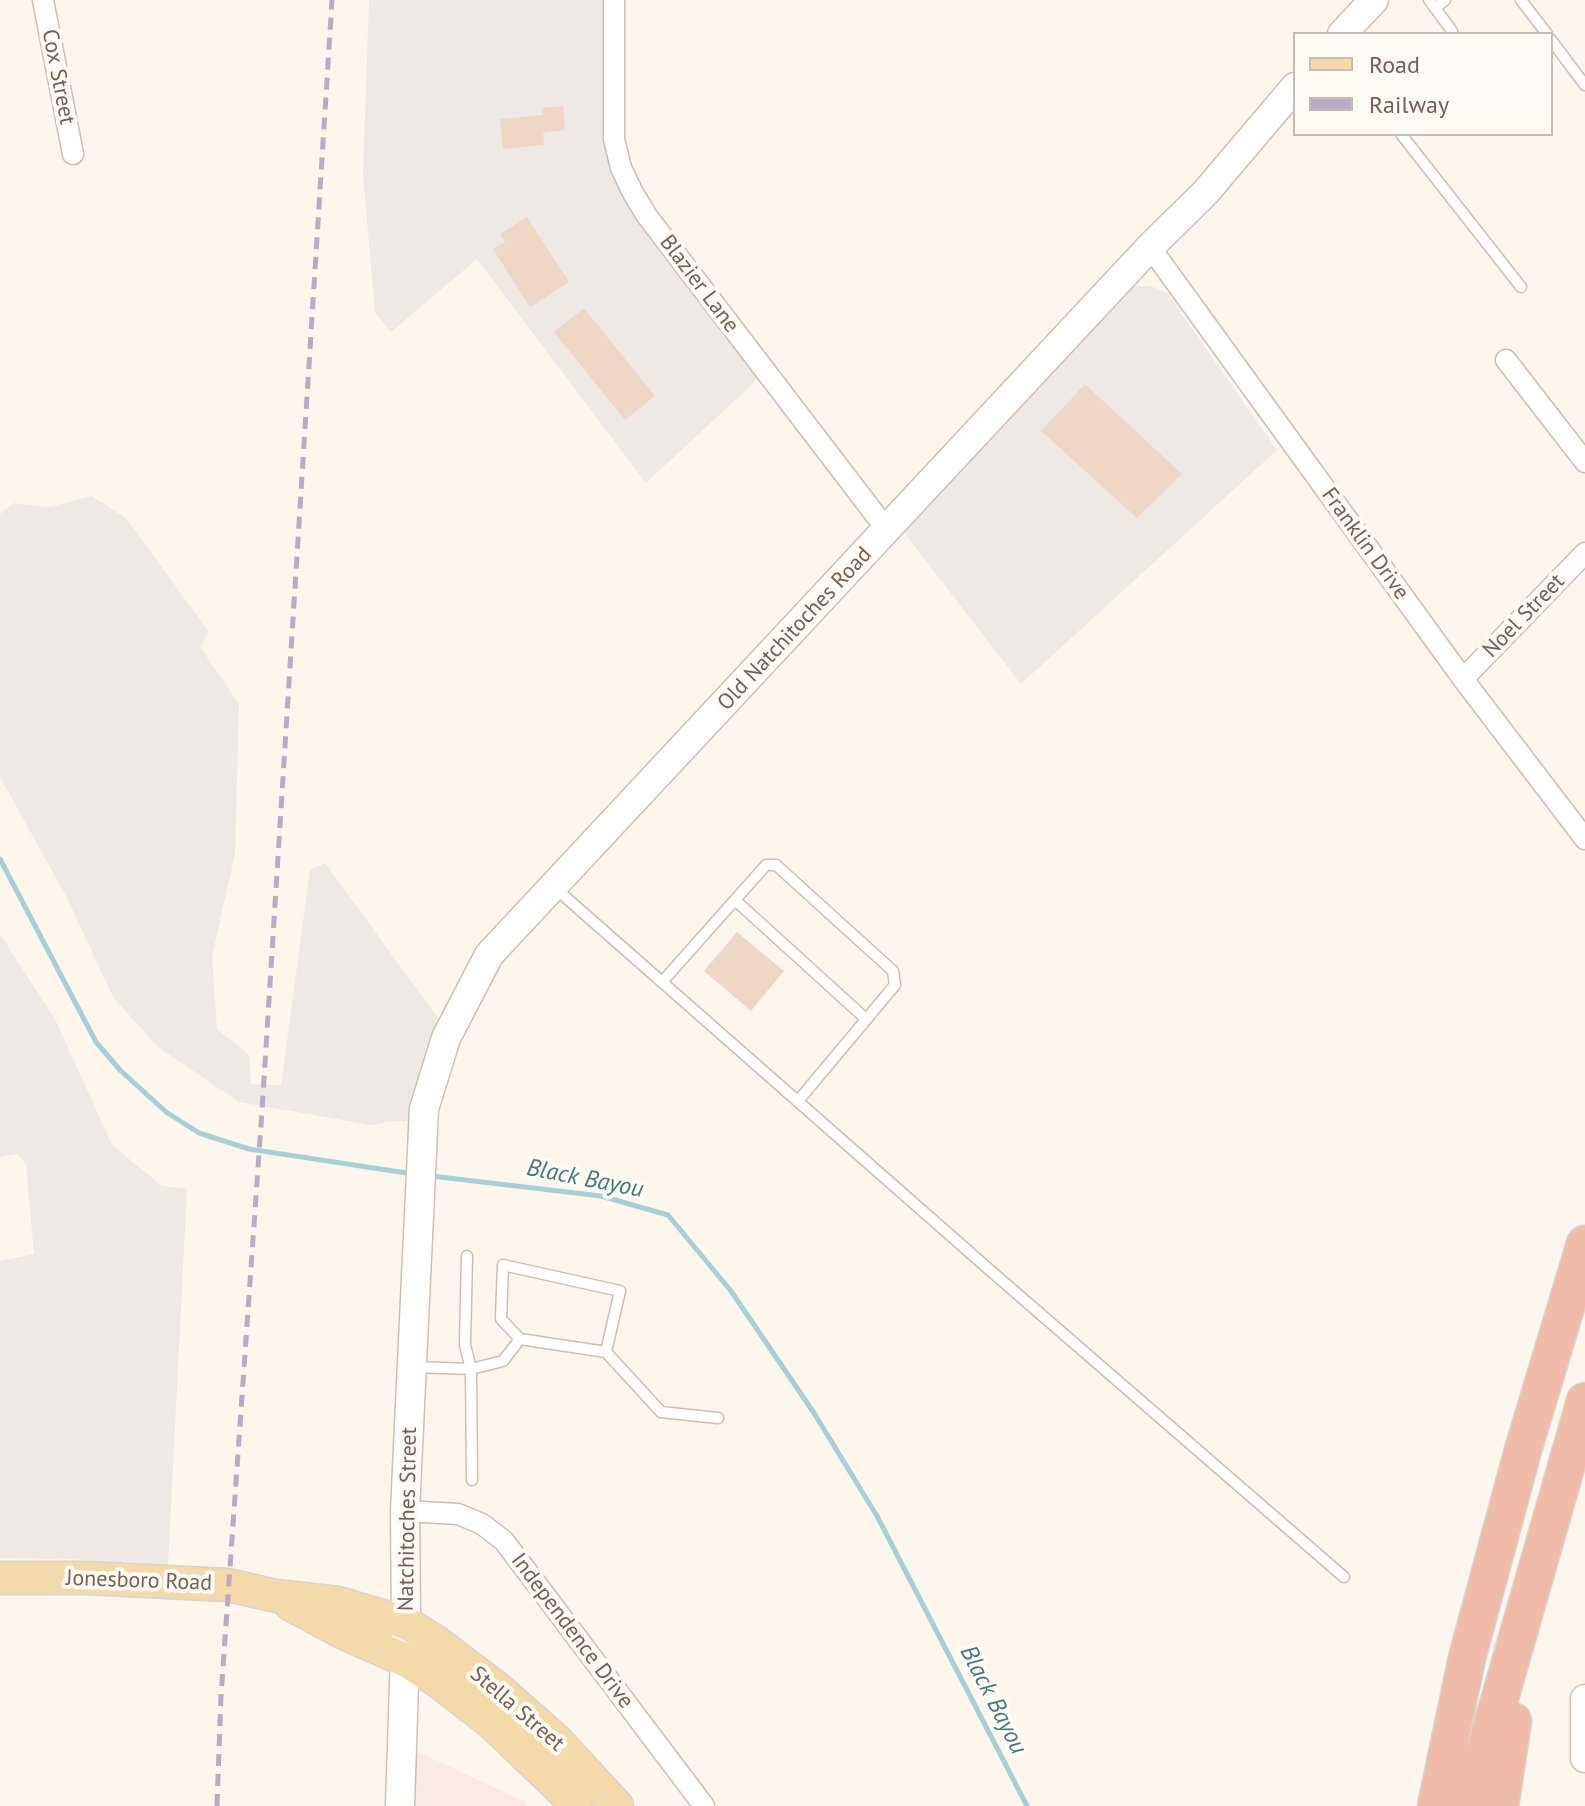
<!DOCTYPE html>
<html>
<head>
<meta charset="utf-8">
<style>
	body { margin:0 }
	#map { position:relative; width:1585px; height:1806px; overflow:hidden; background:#fcf6ed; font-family:"PT Sans",sans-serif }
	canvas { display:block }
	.legend { position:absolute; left:1293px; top:32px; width:260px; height:104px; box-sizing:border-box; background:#fefaf4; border:2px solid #c8bcb2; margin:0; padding:10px 14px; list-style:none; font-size:24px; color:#765e50 }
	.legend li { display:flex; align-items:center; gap:16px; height:40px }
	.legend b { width:40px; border:2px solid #c8bcb2 }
</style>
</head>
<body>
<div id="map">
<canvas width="1585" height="1806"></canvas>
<ul class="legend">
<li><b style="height:10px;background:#f4d9ab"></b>Road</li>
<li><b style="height:10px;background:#b9aac6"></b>Railway</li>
</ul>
</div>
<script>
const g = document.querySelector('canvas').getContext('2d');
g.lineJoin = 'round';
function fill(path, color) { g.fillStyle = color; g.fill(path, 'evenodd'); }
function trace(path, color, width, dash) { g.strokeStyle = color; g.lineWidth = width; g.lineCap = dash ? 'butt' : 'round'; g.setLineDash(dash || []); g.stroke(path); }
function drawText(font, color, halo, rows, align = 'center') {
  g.font = font + ' "PT Sans",sans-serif'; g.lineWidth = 8; g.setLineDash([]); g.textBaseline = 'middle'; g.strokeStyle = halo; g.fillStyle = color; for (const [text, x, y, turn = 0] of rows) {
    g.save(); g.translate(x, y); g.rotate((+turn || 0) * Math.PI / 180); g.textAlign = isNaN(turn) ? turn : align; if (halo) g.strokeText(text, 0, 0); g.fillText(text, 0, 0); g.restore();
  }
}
const commercial = new Path2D(`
	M 408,1747 L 523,1801 L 527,1806 L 406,1806 Z`);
const industrial = new Path2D(`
	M 369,0 L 602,0 L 603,128 L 610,161 L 760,377 L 646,483 L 477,259 L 391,332 L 375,313 L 363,174 Z
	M 1135,286 L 1151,286 L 1167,293 L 1277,450 L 1021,684 L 902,530 L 1121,291 Z
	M 92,496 L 126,518 L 209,632 L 200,647 L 239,704 L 235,854 L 212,956 L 217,1029 L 249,1055 L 251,1084 L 281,1085 L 310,870 L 325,863 L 438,1018 L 416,1089 L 411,1121 L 394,1121 L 371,1125 L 239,1102 L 158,1047 L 113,997 L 67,898 L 0,777 L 0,514 L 14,503 L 49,507 Z
	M 0,934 L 56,1021 L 112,1145 L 162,1186 L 187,1189 L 168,1565 L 68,1559 L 0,1558 L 0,1261 L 34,1254 L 26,1164 L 17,1154 L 0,1157 Z`);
const stream = new Path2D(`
	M 0,859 L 96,1042 L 120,1070 L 166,1112 L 199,1133 L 249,1149 L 413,1174
	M 431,1176 L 601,1196 L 668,1215 L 731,1291 L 814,1413 L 877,1516 L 1027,1806`);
const building = new Path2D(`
	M 563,106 L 565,130 L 543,133 L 544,145 L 503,149 L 500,119 L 543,115 L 542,108 Z
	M 527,217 L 569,282 L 530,307 L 493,249 L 505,242 L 500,234 Z
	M 584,308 L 655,396 L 625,420 L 554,332 Z
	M 1085,384 L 1182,474 L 1137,518 L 1041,431 Z
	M 737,932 L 784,971 L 751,1011 L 704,971 Z`);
const lane = new Path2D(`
	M 1429,0 L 1452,31
	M 1521,0 L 1547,34
	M 1435,8 L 1445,0
	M 1551,40 L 1585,85
	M 1401,134 L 1521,287
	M 555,888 L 992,1272 L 1344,1577
	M 735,900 L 866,1019
	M 662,982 L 766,865 L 776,865 L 893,971 L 895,985 L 798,1101
	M 520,1339 L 501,1319 L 503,1265 L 620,1291 L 606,1352
	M 414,1367 L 471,1369 L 465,1345 L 467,1256
	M 472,1480 L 471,1369 L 503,1361 L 520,1339 L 606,1352 L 661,1412 L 718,1418`);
const street = new Path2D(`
	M 43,0 L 73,154
	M 614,0 L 614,139 L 621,168 L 633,193 L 647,216 L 887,530
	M 1150,247 L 1463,679 L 1585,839
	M 1506,360 L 1585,462
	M 1463,679 L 1585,553
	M 405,1511 L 458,1514 L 482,1524 L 504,1541 L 704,1806`);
const secondary = new Path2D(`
	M 1342,34 L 1374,0
	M 1585,1699 L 1585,1758
	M 400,1806 L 406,1623 L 405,1511 L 424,1109 L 446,1038 L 489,955 L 1150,247 L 1205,193 L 1295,87`);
const primary = new Path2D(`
	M 0,1578 L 87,1578 L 228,1585 L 276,1596 L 338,1603 L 406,1623 L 436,1642 L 498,1689 L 557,1741 L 617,1806
	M 290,1604 L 344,1633 L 405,1660 L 435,1679 L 492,1723 L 562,1790 L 575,1806`);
const highway = new Path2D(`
	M 1436,1806 L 1467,1658 L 1523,1450 L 1585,1244
	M 1469,1806 L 1585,1401
	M 1500,1806 L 1513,1721`);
const rail = new Path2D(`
	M 217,1806 L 221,1696 L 262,1111 L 332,0`);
const streetNames = [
	["Cox Street",58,77,79],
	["Blazier Lane",699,284,53],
	["Franklin Drive",1365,544,54],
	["Noel Street",1524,616,-46],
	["Old Natchitoches Road",795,629,-47],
	["Natchitoches Street",408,1519,-89],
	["Jonesboro Road",139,1581,2],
	["Independence Drive",572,1631,53],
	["Stella Street",517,1709,41]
];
const waterNames = [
	["Black Bayou",585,1179,11],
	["Black Bayou",993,1700,63]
];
fill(commercial, '#fbe9e2');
fill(industrial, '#eee9e5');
trace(stream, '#a9cfd6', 5);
fill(building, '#efd7c6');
trace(lane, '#cebeb2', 13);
trace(street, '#cebeb2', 23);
trace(secondary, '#d0bfb0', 31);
trace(primary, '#d9d2ce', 35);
trace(highway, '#d9d2ce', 39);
trace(lane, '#fff', 10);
trace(street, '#fff', 20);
trace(secondary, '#fff', 28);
trace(primary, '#f4d9ab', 32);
trace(highway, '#f0bca9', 36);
trace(rail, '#b9aac6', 5, [12, 8]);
drawText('22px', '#765e50', '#fefaf4', streetNames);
drawText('italic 24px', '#477780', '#fefaf4', waterNames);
</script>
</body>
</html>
